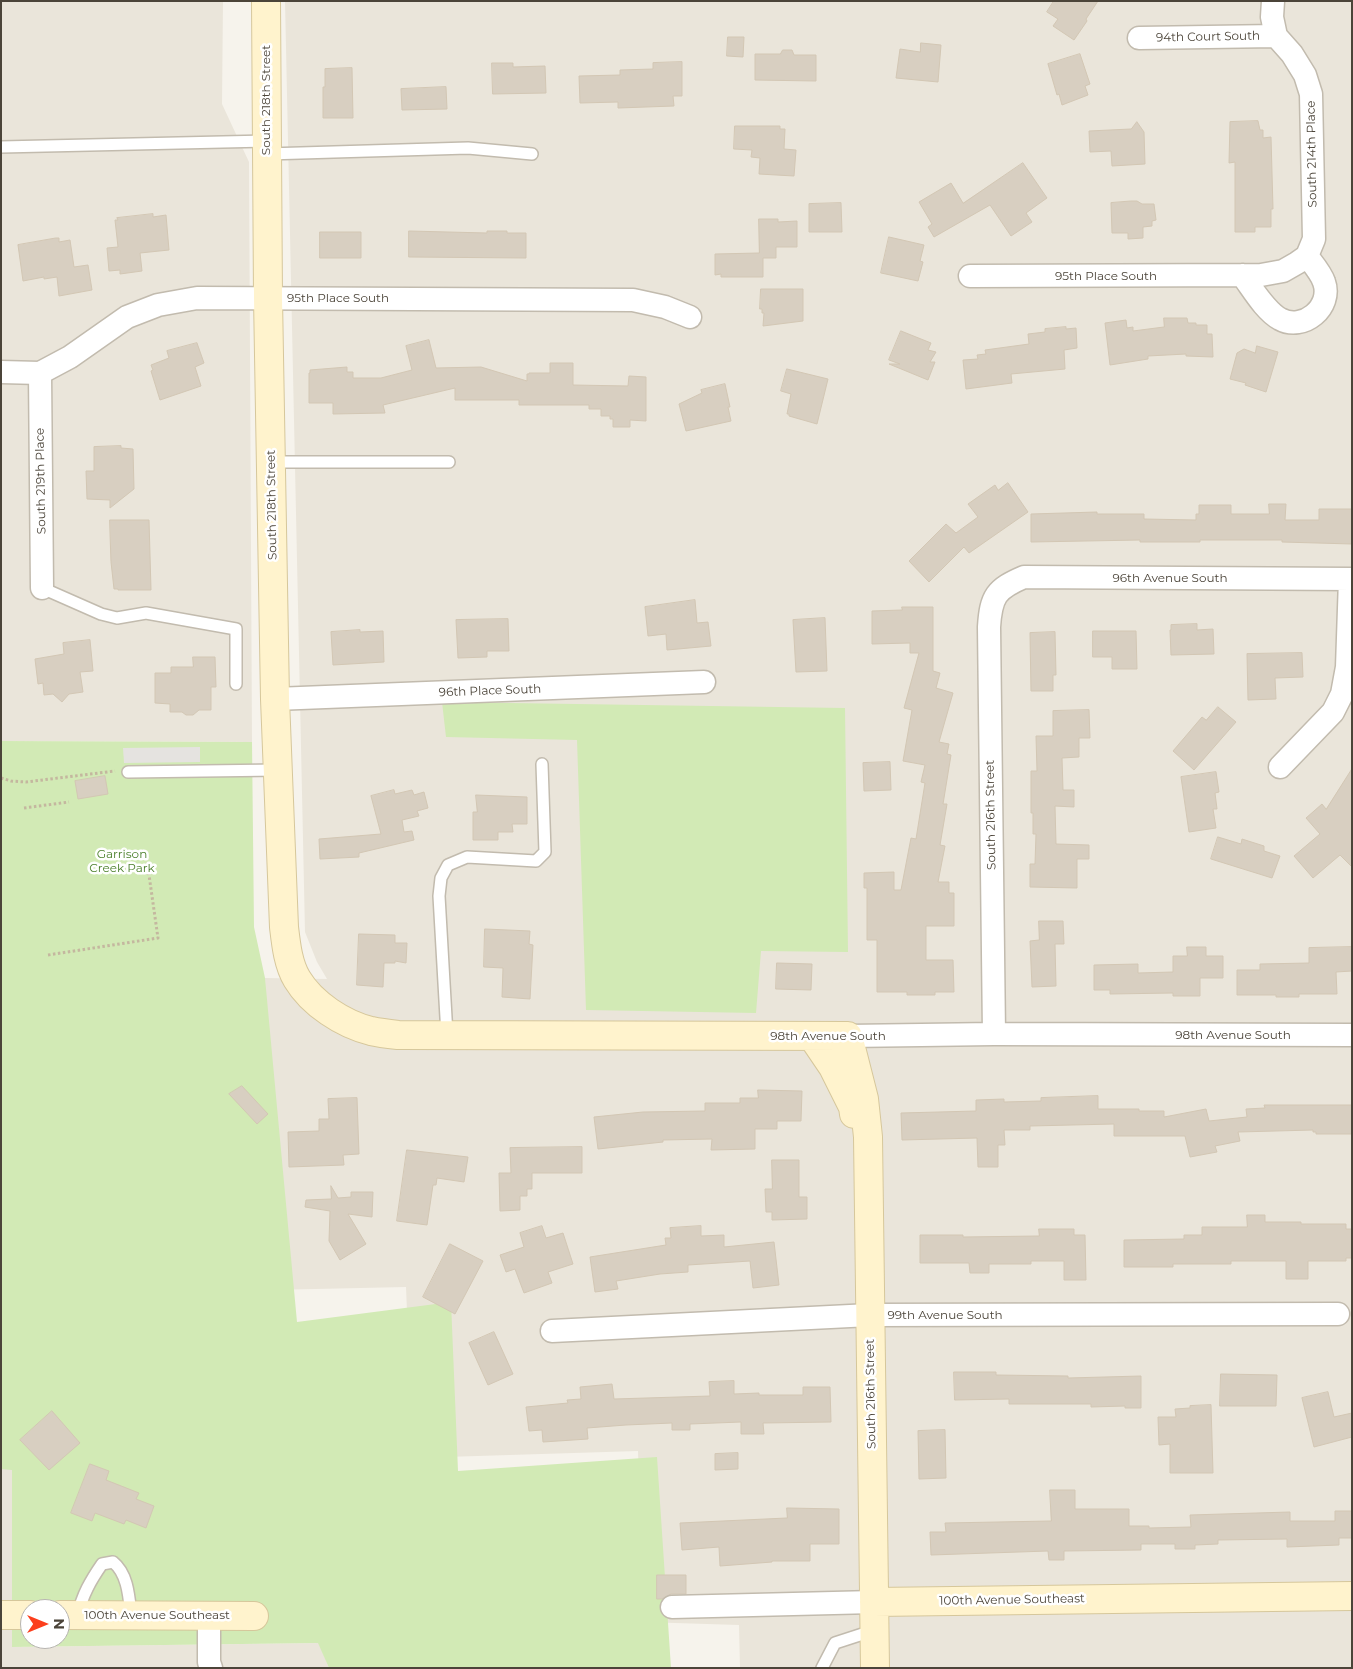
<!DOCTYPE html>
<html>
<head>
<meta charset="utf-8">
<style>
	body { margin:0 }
	#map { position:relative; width:1353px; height:1669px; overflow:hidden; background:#f6f3ec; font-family:Montserrat,sans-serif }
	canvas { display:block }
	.frame { position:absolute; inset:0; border:2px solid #4b4439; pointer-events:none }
	.north { position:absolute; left:20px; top:1599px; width:50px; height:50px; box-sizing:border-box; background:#fff; border:1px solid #b7b4b0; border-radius:50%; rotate:90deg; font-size:14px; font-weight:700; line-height:20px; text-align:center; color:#4b4439 }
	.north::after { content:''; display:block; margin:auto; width:18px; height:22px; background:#fc3f1d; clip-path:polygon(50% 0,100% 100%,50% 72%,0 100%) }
</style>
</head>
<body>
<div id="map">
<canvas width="1353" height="1669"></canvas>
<div class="frame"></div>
<div class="north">N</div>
</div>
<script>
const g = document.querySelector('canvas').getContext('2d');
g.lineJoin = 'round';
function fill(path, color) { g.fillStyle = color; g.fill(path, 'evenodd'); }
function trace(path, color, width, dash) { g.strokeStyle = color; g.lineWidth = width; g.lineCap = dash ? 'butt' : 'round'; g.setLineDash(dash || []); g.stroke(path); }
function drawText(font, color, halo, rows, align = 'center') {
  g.font = font + ' Montserrat,sans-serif'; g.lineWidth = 5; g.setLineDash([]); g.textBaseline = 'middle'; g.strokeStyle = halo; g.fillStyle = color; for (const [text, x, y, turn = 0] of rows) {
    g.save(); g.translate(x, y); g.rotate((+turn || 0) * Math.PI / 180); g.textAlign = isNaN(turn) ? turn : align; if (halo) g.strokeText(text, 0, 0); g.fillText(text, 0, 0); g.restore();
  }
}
const residential = new Path2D(`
	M 1,1 L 223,1 L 222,104 L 249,162 L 252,742 L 1,741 Z
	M 285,1 L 1352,1 L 1352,1668 L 740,1668 L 739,1625 L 643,1622 L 638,1451 L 413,1458 L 406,1287 L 270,1290 L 265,978 L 327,979 L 317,962 L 305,932 Z
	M 1,1469 L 12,1469 L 12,1647 L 319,1643 L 329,1668 L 1,1668 Z`);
const green = new Path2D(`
	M 442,702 L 845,708 L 848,952 L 761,951 L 756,1013 L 586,1010 L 577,740 L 446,737 Z
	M 1,741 L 252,742 L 254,927 L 265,978 L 297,1322 L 451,1302 L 458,1471 L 657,1457 L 671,1668 L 329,1668 L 318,1643 L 12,1647 L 12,1470 L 1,1469 ZM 30,1609 L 60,1609 L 60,1639 L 30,1639 Z`);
const parking = new Path2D(`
	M 200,747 L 200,762 L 124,763 L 123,748 Z`);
const building = new Path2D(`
	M 1054,1 L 1098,1 L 1086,19 L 1087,21 L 1074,40 L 1053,26 L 1058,19 L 1047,12 Z
	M 728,37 L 744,37 L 743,57 L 727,56 Z
	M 921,43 L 941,45 L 938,82 L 896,78 L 900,49 L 920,52 Z
	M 783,50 L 792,50 L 794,55 L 816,55 L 816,81 L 755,80 L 755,54 L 780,54 Z
	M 1080,54 L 1090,84 L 1085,86 L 1088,95 L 1062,105 L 1059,94 L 1057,95 L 1048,64 Z
	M 682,62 L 682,96 L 673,96 L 674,106 L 618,108 L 618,102 L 580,103 L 579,76 L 620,75 L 620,70 L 653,69 L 653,63 Z
	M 492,63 L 513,63 L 513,67 L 545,66 L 546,93 L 493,94 Z
	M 352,68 L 353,118 L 323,118 L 323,87 L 325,87 L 325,69 Z
	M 446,87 L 447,109 L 402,110 L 401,89 Z
	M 1258,121 L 1260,130 L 1263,130 L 1263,138 L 1271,137 L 1273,209 L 1271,209 L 1271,227 L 1255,227 L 1255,232 L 1235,232 L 1235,162 L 1229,163 L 1230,122 Z
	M 1137,122 L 1144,132 L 1145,164 L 1112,166 L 1111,151 L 1090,152 L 1089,131 L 1131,129 Z
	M 735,126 L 780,126 L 780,129 L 785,129 L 784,149 L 796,150 L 794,176 L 759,174 L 760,158 L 751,157 L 752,150 L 734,149 Z
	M 1023,163 L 1047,198 L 1026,213 L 1032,222 L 1011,236 L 990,205 L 934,237 L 928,227 L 932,224 L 919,202 L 951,183 L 963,203 Z
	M 1131,201 L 1137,201 L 1142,204 L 1154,204 L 1156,220 L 1152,221 L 1152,226 L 1143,227 L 1143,238 L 1128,239 L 1128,233 L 1112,233 L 1111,203 Z
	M 841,203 L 842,232 L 809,232 L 809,204 Z
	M 153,214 L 153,217 L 166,215 L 169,250 L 140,253 L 142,271 L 120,274 L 120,270 L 109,271 L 107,248 L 118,247 L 115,220 L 118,220 L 117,218 Z
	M 759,219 L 778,219 L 778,222 L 797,221 L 797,247 L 776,247 L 776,258 L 763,258 L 763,277 L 721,277 L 721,274 L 715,275 L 715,254 L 759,253 Z
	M 409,231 L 487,233 L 487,231 L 507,231 L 507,233 L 526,233 L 526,258 L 409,257 Z
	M 320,232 L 361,232 L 361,258 L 320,258 Z
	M 889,237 L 924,245 L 920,261 L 923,262 L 918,281 L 881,273 Z
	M 56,238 L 59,238 L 59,242 L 70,240 L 74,267 L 88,265 L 92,290 L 59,296 L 57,277 L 44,279 L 44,277 L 23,281 L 18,245 Z
	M 761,289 L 803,289 L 803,321 L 763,326 L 764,313 L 762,313 L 762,309 L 760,309 Z
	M 1164,318 L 1187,318 L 1188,323 L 1196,323 L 1196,325 L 1207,325 L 1207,334 L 1212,334 L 1213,357 L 1186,356 L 1186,354 L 1148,356 L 1148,359 L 1110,365 L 1105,323 L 1126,320 L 1127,328 L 1133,327 L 1133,331 L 1164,327 Z
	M 1066,327 L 1066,329 L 1076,328 L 1077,348 L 1064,350 L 1065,369 L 1011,374 L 1012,383 L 966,389 L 963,360 L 978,359 L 977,355 L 986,354 L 985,350 L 1029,344 L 1028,334 L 1045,332 L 1045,329 Z
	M 901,331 L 931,343 L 928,350 L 936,352 L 930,362 L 935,362 L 928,380 L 889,364 L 900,364 L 889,360 Z
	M 429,340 L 436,368 L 481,367 L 527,381 L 527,374 L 529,374 L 529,373 L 550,373 L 550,363 L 573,363 L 573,385 L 628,386 L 629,376 L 646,377 L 646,421 L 630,420 L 630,427 L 613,427 L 613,419 L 610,419 L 610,416 L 601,416 L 601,409 L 589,409 L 589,405 L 519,405 L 519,400 L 455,400 L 455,388 L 383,405 L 385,413 L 333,414 L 333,403 L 309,403 L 309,373 L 310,373 L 310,370 L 347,367 L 347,372 L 353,372 L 353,378 L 381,378 L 412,370 L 406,346 Z
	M 197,343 L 204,363 L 195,367 L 201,386 L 160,400 L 151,371 L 153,370 L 151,365 L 169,358 L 167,351 Z
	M 1257,346 L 1278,352 L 1266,392 L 1245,385 L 1246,383 L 1230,379 L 1237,353 L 1244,349 L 1255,353 Z
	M 787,369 L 828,379 L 817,424 L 789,416 L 789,414 L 787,414 L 791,394 L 781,391 Z
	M 725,384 L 730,407 L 728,407 L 731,421 L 686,431 L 679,404 L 702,393 L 701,390 Z
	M 121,446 L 121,448 L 133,449 L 134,489 L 110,508 L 110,500 L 87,499 L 86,471 L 94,471 L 94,447 Z
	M 1008,483 L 1028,512 L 969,553 L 964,547 L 929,582 L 909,561 L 946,524 L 956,533 L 978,517 L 968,504 L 995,485 L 998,490 Z
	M 1269,504 L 1286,504 L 1285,520 L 1319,520 L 1319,509 L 1352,509 L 1352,544 L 1282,542 L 1282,540 L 1200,540 L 1200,542 L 1140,542 L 1140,540 L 1031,542 L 1031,514 L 1097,512 L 1097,514 L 1144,514 L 1144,519 L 1196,520 L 1196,514 L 1199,514 L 1199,505 L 1231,505 L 1231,514 L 1269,514 Z
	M 110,520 L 149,520 L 151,590 L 118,590 L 118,589 L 114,589 L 111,562 Z
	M 695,600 L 697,623 L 708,622 L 711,646 L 667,650 L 666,634 L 648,636 L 645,607 Z
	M 902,607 L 933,607 L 933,671 L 940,673 L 936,688 L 953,693 L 939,742 L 949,744 L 947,754 L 951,755 L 943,804 L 947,804 L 940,845 L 945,846 L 938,882 L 949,882 L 949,893 L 954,893 L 954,926 L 926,926 L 926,960 L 953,960 L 954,992 L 935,992 L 935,995 L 907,995 L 907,992 L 877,992 L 877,940 L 867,940 L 867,888 L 864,888 L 864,873 L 894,872 L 894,890 L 901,890 L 911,838 L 916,839 L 925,783 L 921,782 L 925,765 L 903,761 L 912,710 L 904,708 L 919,653 L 910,653 L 910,643 L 872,644 L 872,611 L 902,610 Z
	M 825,618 L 827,671 L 796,672 L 793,620 Z
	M 508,619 L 509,651 L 487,651 L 487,657 L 458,658 L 456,620 Z
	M 1197,624 L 1197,630 L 1213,629 L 1214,654 L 1171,655 L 1170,630 L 1171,630 L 1171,625 Z
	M 360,630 L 360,632 L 383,631 L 384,662 L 333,665 L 331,632 Z
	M 1093,631 L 1136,631 L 1137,669 L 1112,669 L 1112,657 L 1093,657 Z
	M 1055,632 L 1056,675 L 1053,675 L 1053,691 L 1031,691 L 1030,633 Z
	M 90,640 L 93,671 L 80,672 L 83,692 L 69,694 L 62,702 L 53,694 L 44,695 L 43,683 L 38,684 L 35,659 L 64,654 L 63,643 Z
	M 1302,653 L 1303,677 L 1275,678 L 1276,699 L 1248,700 L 1247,654 Z
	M 193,657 L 215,657 L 216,687 L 211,687 L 211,710 L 199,710 L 193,715 L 186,715 L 182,712 L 170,712 L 170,704 L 155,703 L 155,673 L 171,673 L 171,667 L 193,667 Z
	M 1218,707 L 1236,722 L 1194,770 L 1173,751 L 1202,717 L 1206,720 Z
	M 1089,710 L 1090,738 L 1079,738 L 1079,757 L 1062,758 L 1063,790 L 1074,790 L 1074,807 L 1055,806 L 1056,844 L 1089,845 L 1089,859 L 1077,859 L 1077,888 L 1030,887 L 1030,864 L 1035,864 L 1036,834 L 1033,834 L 1033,813 L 1031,813 L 1031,771 L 1037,771 L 1036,736 L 1053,736 L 1053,711 Z
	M 890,762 L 891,790 L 864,791 L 863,763 Z
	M 1352,769 L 1352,867 L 1340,855 L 1313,878 L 1294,856 L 1320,834 L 1306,818 L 1322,804 L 1326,809 Z
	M 1216,772 L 1219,792 L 1215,793 L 1217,809 L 1213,809 L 1216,828 L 1189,832 L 1181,777 Z
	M 105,776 L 108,794 L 78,799 L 75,781 Z
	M 394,790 L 395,794 L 412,790 L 414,795 L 424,792 L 428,808 L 417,811 L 419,816 L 402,820 L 404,832 L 412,831 L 414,840 L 359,853 L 359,857 L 320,859 L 319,839 L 381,834 L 371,796 Z
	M 476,795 L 527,797 L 527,824 L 512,824 L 513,832 L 498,832 L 498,840 L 473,840 L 473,812 L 477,812 Z
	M 1218,837 L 1241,844 L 1242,839 L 1264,846 L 1264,851 L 1280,856 L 1272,878 L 1211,859 Z
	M 1039,921 L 1063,921 L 1064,944 L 1055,944 L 1056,986 L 1032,987 L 1030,941 L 1039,940 Z
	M 485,929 L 530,931 L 529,944 L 533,945 L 530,999 L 502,997 L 503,968 L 484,967 Z
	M 359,934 L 395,935 L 395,943 L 407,943 L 406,963 L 395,961 L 395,963 L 384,963 L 383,987 L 357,985 Z
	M 1187,947 L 1206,947 L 1206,956 L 1223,956 L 1223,978 L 1200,978 L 1200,996 L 1173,996 L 1173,993 L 1110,994 L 1110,990 L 1094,990 L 1094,965 L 1138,964 L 1138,973 L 1173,972 L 1173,956 L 1187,956 Z
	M 1352,947 L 1352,971 L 1336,972 L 1337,994 L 1299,994 L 1299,997 L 1276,997 L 1276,995 L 1237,995 L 1237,970 L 1260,970 L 1260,964 L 1309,963 L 1309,948 Z
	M 777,963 L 812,964 L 811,990 L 776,989 Z
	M 242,1086 L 268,1114 L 257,1124 L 229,1094 Z
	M 758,1090 L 802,1091 L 801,1121 L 777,1121 L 777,1129 L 755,1129 L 755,1149 L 711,1150 L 712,1139 L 663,1140 L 663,1142 L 598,1149 L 594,1117 L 643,1112 L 705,1111 L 705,1103 L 740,1103 L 740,1098 L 758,1098 Z
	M 1098,1096 L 1098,1109 L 1139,1109 L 1139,1111 L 1164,1111 L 1164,1117 L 1206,1109 L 1209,1121 L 1247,1117 L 1246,1109 L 1265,1108 L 1264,1105 L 1352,1105 L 1352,1134 L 1316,1134 L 1316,1132 L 1313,1132 L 1313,1130 L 1238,1132 L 1240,1141 L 1215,1146 L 1217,1152 L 1190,1157 L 1185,1136 L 1114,1136 L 1114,1124 L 1030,1126 L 1030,1130 L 1004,1130 L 1005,1145 L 998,1145 L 998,1167 L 978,1167 L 977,1138 L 902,1140 L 901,1113 L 976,1111 L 976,1100 L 1004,1099 L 1004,1102 L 1041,1101 L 1041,1098 Z
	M 357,1098 L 359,1154 L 343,1155 L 344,1165 L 289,1167 L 288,1132 L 319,1131 L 319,1119 L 329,1119 L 328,1099 Z
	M 582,1147 L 582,1173 L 532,1173 L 532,1189 L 527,1189 L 527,1196 L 520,1196 L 520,1210 L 500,1211 L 499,1173 L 511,1173 L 510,1148 Z
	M 407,1150 L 468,1157 L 464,1182 L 437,1178 L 436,1185 L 433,1185 L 427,1225 L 397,1221 Z
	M 772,1160 L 799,1160 L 799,1197 L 807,1197 L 807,1219 L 772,1220 L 772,1212 L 766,1212 L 765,1189 L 772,1189 Z
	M 331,1186 L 338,1198 L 351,1197 L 351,1192 L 373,1192 L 372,1217 L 348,1214 L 366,1244 L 340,1260 L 329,1241 L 330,1211 L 305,1207 L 306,1200 L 331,1199 Z
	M 1247,1215 L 1265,1215 L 1265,1222 L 1301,1222 L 1301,1224 L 1346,1224 L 1346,1229 L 1352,1229 L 1352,1258 L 1346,1258 L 1346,1261 L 1308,1261 L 1308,1279 L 1286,1279 L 1286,1261 L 1231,1261 L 1231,1264 L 1173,1264 L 1173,1267 L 1124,1267 L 1124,1240 L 1184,1239 L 1184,1235 L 1202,1235 L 1202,1227 L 1247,1227 Z
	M 542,1226 L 546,1238 L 563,1233 L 573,1264 L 548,1272 L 552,1283 L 524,1293 L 515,1269 L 506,1272 L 500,1255 L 524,1247 L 520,1233 Z
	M 701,1226 L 701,1236 L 724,1235 L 724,1247 L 774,1242 L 779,1285 L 753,1288 L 750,1261 L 688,1265 L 688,1272 L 660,1274 L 616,1281 L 618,1289 L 595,1292 L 590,1257 L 666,1245 L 665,1238 L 671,1238 L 670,1228 Z
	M 1039,1229 L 1074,1229 L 1074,1235 L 1085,1235 L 1086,1280 L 1064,1280 L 1064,1261 L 1031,1261 L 1031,1264 L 989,1264 L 989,1273 L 970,1273 L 969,1263 L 920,1263 L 920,1235 L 963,1235 L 963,1237 L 1039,1236 Z
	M 450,1244 L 483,1261 L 455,1314 L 423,1297 Z
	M 494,1332 L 513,1374 L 488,1385 L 469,1343 Z
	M 954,1372 L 996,1372 L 996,1375 L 1068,1376 L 1068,1378 L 1141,1376 L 1141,1408 L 1125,1408 L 1125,1406 L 1091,1407 L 1091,1404 L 1009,1404 L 1009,1399 L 955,1400 Z
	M 1221,1374 L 1277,1375 L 1276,1406 L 1220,1406 Z
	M 734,1381 L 734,1394 L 759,1393 L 759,1395 L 803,1395 L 803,1387 L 830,1387 L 831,1422 L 763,1423 L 764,1434 L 741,1434 L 741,1422 L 690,1424 L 690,1430 L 672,1430 L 672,1423 L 626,1425 L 587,1428 L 588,1439 L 543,1442 L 542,1430 L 529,1431 L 526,1407 L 568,1403 L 567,1400 L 581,1399 L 580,1387 L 612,1384 L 614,1399 L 710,1396 L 709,1382 Z
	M 1328,1392 L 1334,1417 L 1352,1413 L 1352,1437 L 1314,1447 L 1302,1398 Z
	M 1211,1405 L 1213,1473 L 1170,1473 L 1170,1444 L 1159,1445 L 1158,1417 L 1176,1417 L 1175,1409 L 1190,1408 L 1190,1406 Z
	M 52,1411 L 80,1443 L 49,1470 L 20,1440 Z
	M 945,1430 L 946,1478 L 919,1479 L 918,1431 Z
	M 738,1453 L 738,1469 L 715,1470 L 715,1454 Z
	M 90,1464 L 109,1471 L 106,1480 L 139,1493 L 136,1499 L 154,1506 L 146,1528 L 126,1520 L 124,1524 L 95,1513 L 92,1521 L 71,1513 Z
	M 1050,1490 L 1075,1490 L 1075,1509 L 1129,1509 L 1129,1526 L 1149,1526 L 1149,1528 L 1191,1527 L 1190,1515 L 1290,1512 L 1290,1521 L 1335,1521 L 1335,1511 L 1352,1511 L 1352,1538 L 1339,1538 L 1339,1545 L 1287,1547 L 1287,1539 L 1218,1540 L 1218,1544 L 1195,1545 L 1195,1549 L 1175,1549 L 1175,1544 L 1141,1544 L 1141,1550 L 1064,1551 L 1064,1560 L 1049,1560 L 1048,1551 L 931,1555 L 930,1532 L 946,1532 L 945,1523 L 1051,1521 Z
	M 787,1508 L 839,1509 L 839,1544 L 810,1544 L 810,1561 L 772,1561 L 772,1562 L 720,1566 L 719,1547 L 682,1550 L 680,1523 L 787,1518 Z
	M 657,1575 L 686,1575 L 686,1594 L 671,1594 L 662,1599 L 657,1599 Z`);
const path = new Path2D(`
	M 1,778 L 11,781 L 26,782 L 115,771
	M 24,808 L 69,802
	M 48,955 L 158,938 L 146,854`);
const lane = new Path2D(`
	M 1,147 L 267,141
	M 267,154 L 468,148 L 532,154
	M 271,462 L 449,462
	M 42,588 L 101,614 L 117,618 L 146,613 L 236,629 L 236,684
	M 128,772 L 278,770
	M 447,1035 L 439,896 L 441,878 L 448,865 L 467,857 L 536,861 L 545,852 L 542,764
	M 78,1615 C 82,1595 91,1580 102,1564 L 113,1562 C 128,1574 129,1597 131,1615
	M 822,1668 L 835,1643 L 875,1630`);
const street = new Path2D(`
	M 1139,38 L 1276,36
	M 1242,275 C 1252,288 1265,311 1280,319 C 1303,332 1333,307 1324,282 C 1321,273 1313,264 1307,256
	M 970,276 L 1261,275 L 1283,271 L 1297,263 L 1307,256 L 1314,239 L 1311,94 L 1305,75 L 1292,54 L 1276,36 L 1272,17 L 1273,1
	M 1,372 L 40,373 L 70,357 L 127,317 L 158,305 L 197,298 L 633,300 L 665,307 L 690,317
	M 40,373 L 42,588
	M 275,699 L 704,682
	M 1280,767 L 1333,712 L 1342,694 L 1347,667 L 1350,579
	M 994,1034 L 989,627 C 991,596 996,589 1024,577 L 1352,579
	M 848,1036 L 994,1034 L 1352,1035
	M 552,1331 L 870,1315 L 1338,1314
	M 672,1607 L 874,1602
	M 209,1616 L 209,1662 L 211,1668`);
const secondary = new Path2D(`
	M 266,1 L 268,298 L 275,699 L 284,927 C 286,944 288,964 297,979 C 312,1004 343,1024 371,1031 C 380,1033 389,1034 398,1035 L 848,1036 L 864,1099 L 868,1137 L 875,1668
	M 812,1036 L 833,1067 L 853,1107 L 854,1114
	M 874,1602 L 1352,1596
	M 1,1615 L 30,1615
	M 60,1615 L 254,1616`);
const streetNames = [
	["94th Court South",1208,37,-1],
	["South 218th Street",266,100,-90],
	["South 214th Place",1312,154,-91],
	["95th Place South",1106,276],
	["95th Place South",338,298],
	["South 219th Place",41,481,-91],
	["South 218th Street",272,505,-91],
	["96th Avenue South",1170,578],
	["96th Place South",490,691,-2],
	["South 216th Street",991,815,-91],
	["98th Avenue South",1233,1035],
	["98th Avenue South",828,1036],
	["99th Avenue South",945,1315],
	["South 216th Street",871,1394,-91],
	["100th Avenue Southeast",1012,1600,-1],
	["100th Avenue Southeast",157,1615]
];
const parkNames = [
	["Garrison",122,854],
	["Creek Park",122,868]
];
fill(residential, '#eae5da');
fill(green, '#d2eab5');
fill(parking, '#e5e3e0');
fill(building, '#d8cfc1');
trace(building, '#d3c7b4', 1);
trace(lane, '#c2bbae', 14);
trace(street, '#c2bbae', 25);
trace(secondary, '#d6c79b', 30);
trace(path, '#c4b79f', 3, [2.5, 2.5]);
trace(lane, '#fff', 11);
trace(street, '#fff', 22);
trace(secondary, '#fff3cd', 28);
drawText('12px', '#4b4439', '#fff', streetNames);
drawText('12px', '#4a7f2a', '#fff', parkNames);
</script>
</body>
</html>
